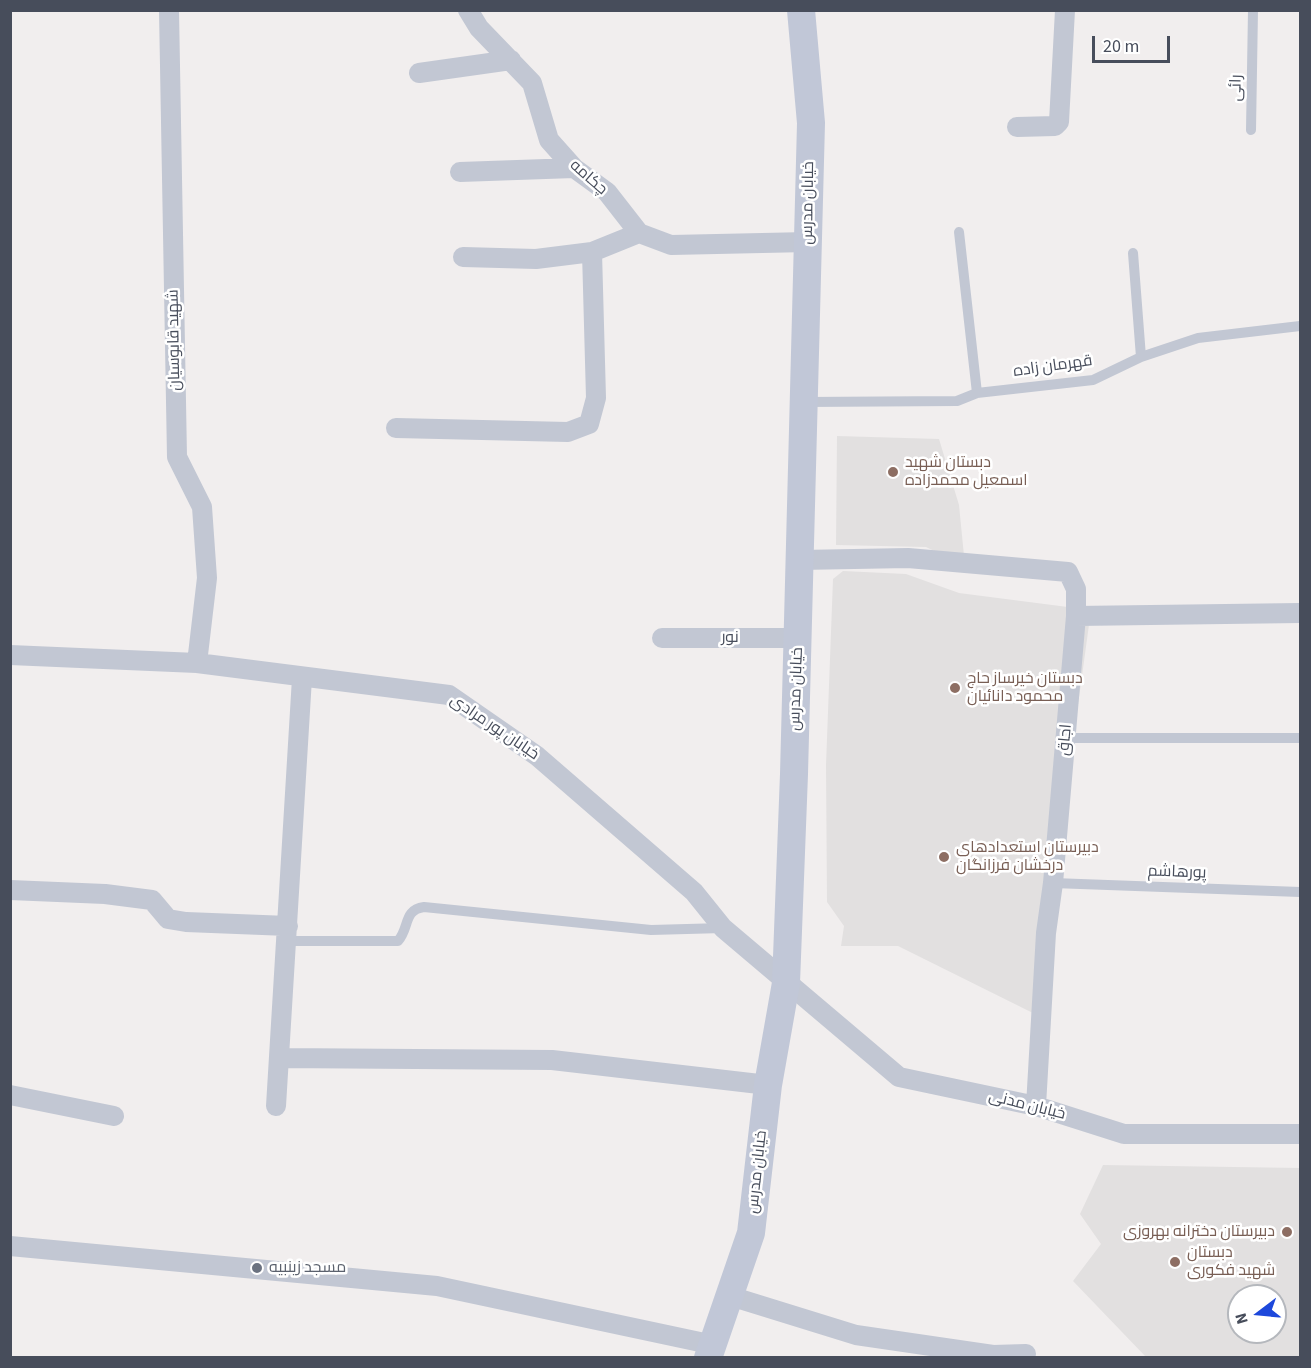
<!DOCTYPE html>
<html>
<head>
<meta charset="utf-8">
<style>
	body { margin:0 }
	#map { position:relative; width:1311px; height:1368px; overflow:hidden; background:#f1eeee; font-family:"Source Sans 3",sans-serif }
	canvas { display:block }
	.frame { position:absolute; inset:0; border:12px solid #474d5b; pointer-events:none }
	.north { position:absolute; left:1227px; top:1284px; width:60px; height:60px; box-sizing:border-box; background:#fff; border:2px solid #b5b8bd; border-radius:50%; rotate:254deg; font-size:16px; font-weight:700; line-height:24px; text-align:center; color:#474d5b }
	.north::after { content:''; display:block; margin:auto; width:21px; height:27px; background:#1d48db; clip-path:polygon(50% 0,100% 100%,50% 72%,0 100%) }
	.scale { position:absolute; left:1092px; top:36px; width:78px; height:27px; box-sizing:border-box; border:3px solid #474d5b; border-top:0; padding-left:8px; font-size:18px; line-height:21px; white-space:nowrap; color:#474d5b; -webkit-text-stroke:4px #fff; paint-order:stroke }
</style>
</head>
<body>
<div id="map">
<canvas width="1311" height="1368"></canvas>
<div class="frame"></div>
<div class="north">N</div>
<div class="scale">20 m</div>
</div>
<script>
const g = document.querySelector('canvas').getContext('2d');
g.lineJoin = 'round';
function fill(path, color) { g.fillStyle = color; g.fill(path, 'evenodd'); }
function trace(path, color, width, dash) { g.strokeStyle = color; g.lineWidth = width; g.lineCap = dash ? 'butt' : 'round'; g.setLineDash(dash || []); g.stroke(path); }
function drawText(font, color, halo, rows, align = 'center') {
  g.font = font + ' "Source Sans 3",Cairo,sans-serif'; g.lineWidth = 5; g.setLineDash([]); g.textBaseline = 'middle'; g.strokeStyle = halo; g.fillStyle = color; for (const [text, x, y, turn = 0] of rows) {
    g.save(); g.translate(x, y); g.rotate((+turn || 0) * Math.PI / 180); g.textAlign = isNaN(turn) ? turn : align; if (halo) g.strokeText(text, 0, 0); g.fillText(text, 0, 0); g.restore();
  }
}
const education = new Path2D(`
	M 837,436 L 939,439 L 959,505 L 965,566 L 926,547 L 836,545 Z
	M 843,571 L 906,574 L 959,593 L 1091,610 L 1066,793 L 1047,1020 L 898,946 L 841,946 L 844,926 L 827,902 L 826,765 L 833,579 Z
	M 1103,1165 L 1300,1168 L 1300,1357 L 1145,1356 L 1073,1281 L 1101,1244 L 1080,1214 ZM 1239,1296 L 1275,1296 L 1275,1332 L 1239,1332 Z`);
const service = new Path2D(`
	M 1251,130 L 1253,10
	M 959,232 L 977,393
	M 1133,253 L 1141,357
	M 805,402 L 957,401 L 977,393 L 1093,380 L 1141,357 L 1198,338 L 1300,326
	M 1067,738 L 1300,738
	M 1053,883 L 1300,892
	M 287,941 L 398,941 C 410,927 403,910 424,907 L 651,930 L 723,928`);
const minor = new Path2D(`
	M 169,10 L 177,457 L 202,507 L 207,578 L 197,663
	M 468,10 L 479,28 L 532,83 L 549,140 L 574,168 L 607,192 L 639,233 L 671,245 L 808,242
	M 419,73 L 511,60
	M 1017,127 L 1055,126 L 1059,122 L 1065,10
	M 460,172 L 574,168
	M 463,257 L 536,259 L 592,252 L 639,233
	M 396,428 L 568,432 L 589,424 L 596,398 L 592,252
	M 800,560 L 908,558 L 1068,572 L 1076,589 L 1076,616 L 1053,883 L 1046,933 L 1036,1106
	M 1076,616 L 1300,613
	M 662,638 L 798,638
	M 10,655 L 197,663 L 449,695 L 537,756 L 694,892 L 723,928 L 899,1077 L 1036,1106 L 1124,1134 L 1300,1134
	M 10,890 L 105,894 L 152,900 L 168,919 L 186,922 L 288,926
	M 279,1058 L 552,1060 L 768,1085
	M 10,1095 L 114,1116
	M 276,1106 L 302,678
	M 10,1246 L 437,1286 L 714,1345
	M 730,1296 L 856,1335 L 993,1355 L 1026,1354`);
const secondary = new Path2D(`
	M 708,1358 L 751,1233 L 768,1085 L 786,983 L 794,774 L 811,123 L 801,10`);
const markers = [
	[893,472,6,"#8d6e63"],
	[955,688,6,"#8d6e63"],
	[944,857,6,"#8d6e63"],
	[1287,1232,6,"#8d6e63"],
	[1175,1262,6,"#8d6e63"],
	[257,1268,6,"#6b7280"]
];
const streetNames = [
	["رائی",1237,88,-89],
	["چکامه",588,178,41],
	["خیابان مدرس",809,203,-89],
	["شهید قابوسیان",175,340,-91],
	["قهرمان زاده",1053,367,-8],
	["نور",730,638],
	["خیابان مدرس",797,689,-88],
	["خیابان پور مرادی",494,728,34],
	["اجاق",1066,740,-85],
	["پورهاشم",1177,873,2],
	["خیابان مدنی",1027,1106,14],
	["خیابان مدرس",758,1172,-84]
];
const educationNames = [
	["دبستان شهید",905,463],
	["اسمعیل محمدزاده",905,481],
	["دبستان خیرساز حاج",967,679],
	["محمود دانائیان",967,697],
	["دبیرستان استعدادهای",956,848],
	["درخشان فرزانگان",956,866],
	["دبیرستان دخترانه بهروزی",1275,1232,"right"],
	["دبستان",1187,1253],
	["شهید فکوری",1187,1271]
];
const worshipNames = [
	["مسجد زینبیه",269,1268]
];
fill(education, '#e2e0e0');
trace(service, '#c2c7d3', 10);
trace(minor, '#c2c7d3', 20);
trace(secondary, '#c1c7d7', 28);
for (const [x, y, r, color] of markers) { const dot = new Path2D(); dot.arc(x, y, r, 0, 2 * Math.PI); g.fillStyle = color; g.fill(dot); trace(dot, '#fff', 2); }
drawText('16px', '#474d5b', '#fff', streetNames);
drawText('16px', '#785e54', '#fff', educationNames, 'left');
drawText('16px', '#5b616d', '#fff', worshipNames, 'left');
</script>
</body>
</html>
